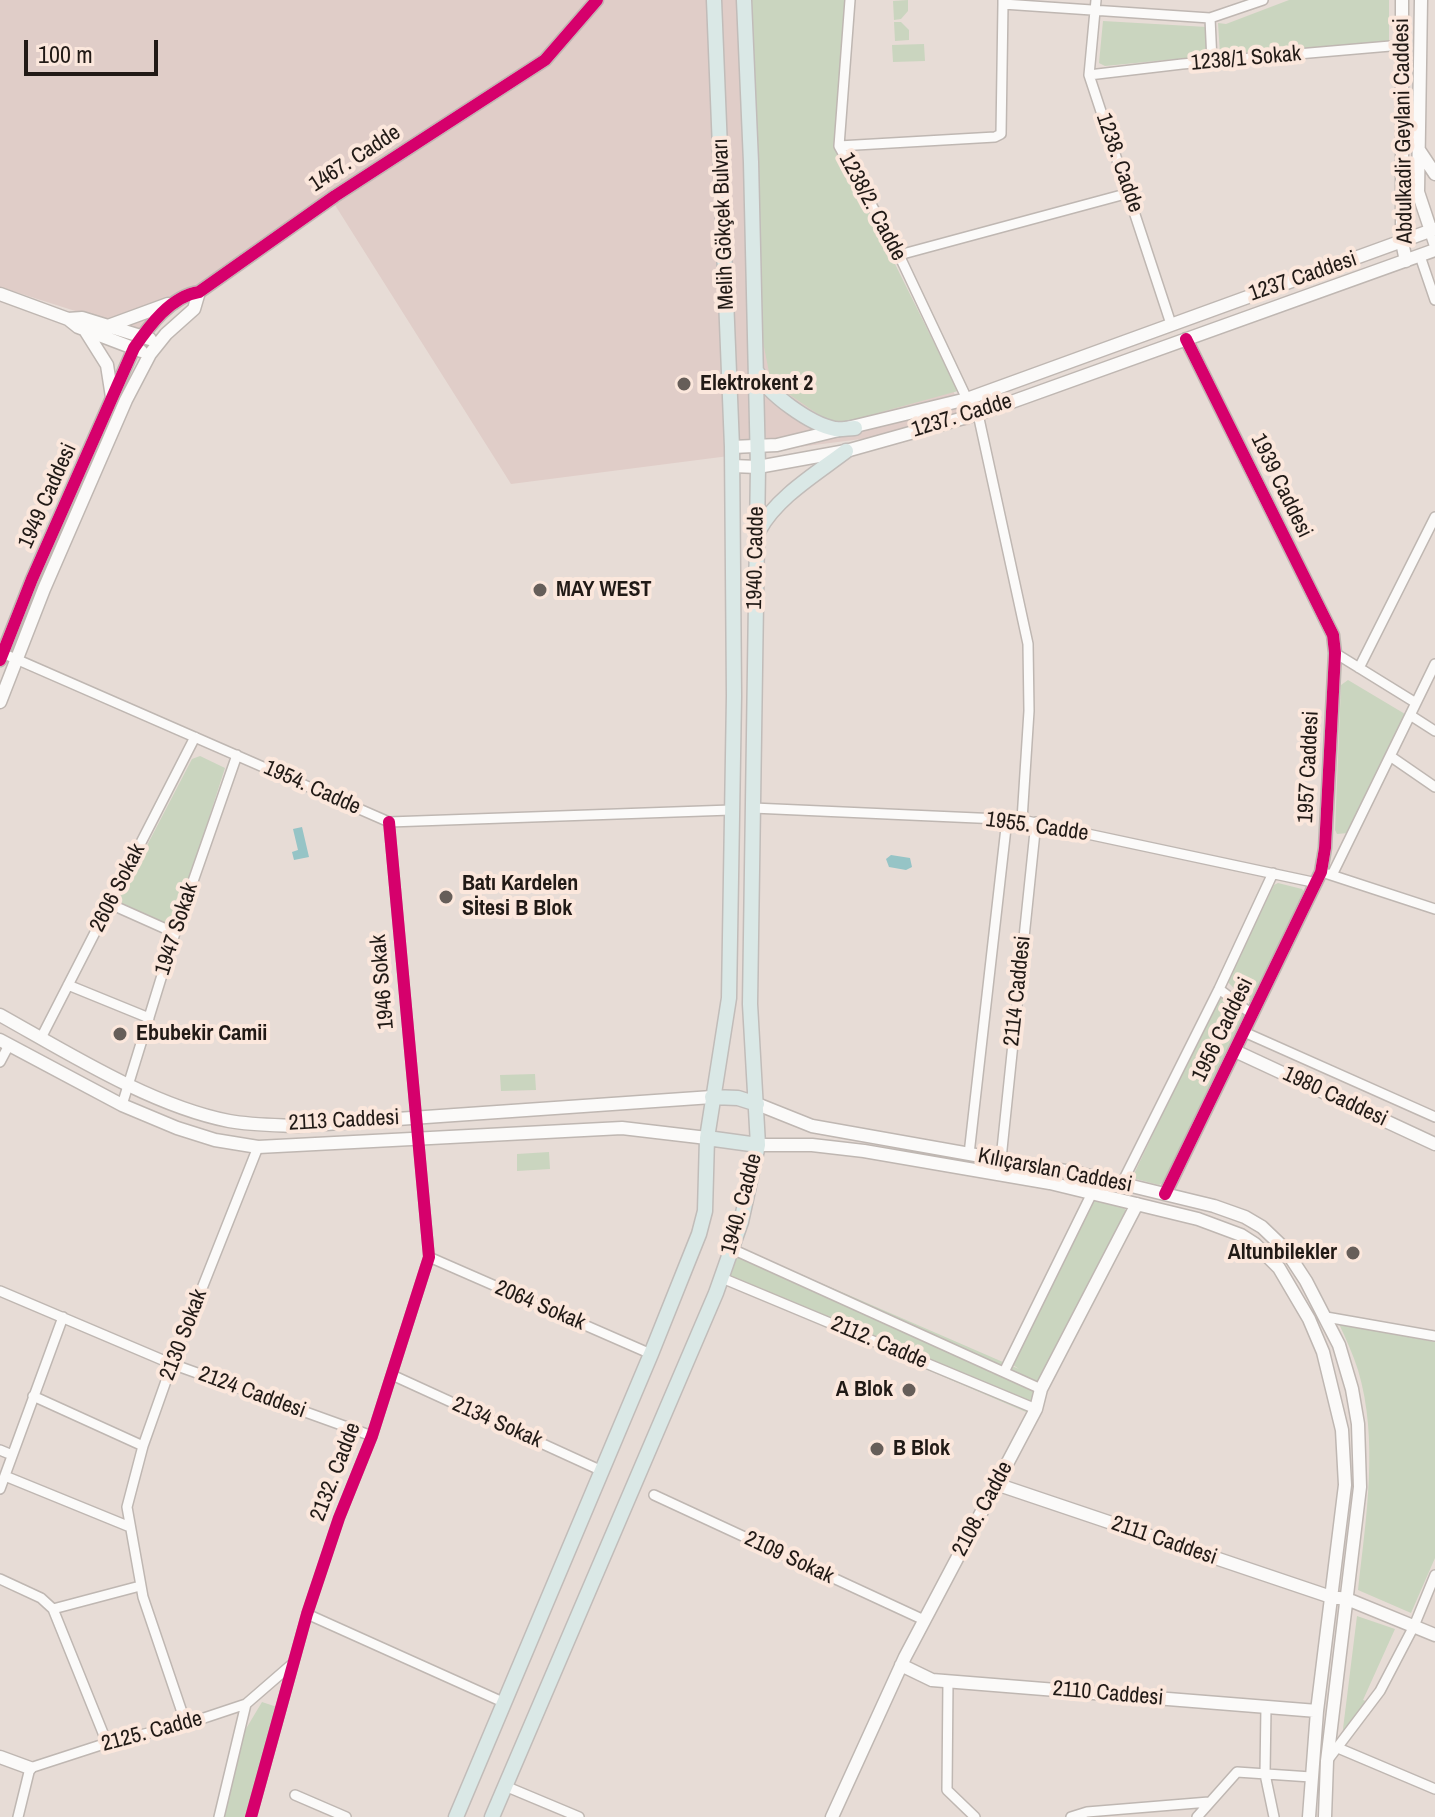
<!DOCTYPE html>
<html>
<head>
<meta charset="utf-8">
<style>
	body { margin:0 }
	#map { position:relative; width:1435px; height:1817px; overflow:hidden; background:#e7dcd6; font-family:"Archivo Narrow",sans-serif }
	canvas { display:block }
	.scale { position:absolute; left:24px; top:40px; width:134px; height:36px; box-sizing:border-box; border:4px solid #211a16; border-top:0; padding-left:10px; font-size:24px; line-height:28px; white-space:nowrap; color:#211a16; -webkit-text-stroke:6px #fbe7dc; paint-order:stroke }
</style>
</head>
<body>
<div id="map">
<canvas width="1435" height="1817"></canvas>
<div class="scale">100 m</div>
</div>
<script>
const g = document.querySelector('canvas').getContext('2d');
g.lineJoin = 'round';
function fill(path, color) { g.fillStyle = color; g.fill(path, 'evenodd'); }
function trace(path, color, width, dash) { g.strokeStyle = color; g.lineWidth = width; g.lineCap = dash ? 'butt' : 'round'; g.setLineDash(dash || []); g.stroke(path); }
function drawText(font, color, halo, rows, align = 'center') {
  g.font = font + ' "Archivo Narrow",sans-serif'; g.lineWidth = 8; g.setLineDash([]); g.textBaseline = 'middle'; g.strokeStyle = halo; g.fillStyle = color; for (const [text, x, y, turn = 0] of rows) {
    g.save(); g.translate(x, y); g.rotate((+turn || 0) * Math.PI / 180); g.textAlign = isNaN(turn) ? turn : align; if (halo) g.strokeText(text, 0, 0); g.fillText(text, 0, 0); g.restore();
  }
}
const industrial = new Path2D(`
	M 0,0 L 848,0 L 831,147 L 970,425 L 511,484 L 335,205 L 141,332 L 0,287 Z`);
const green = new Path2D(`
	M 747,0 L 846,0 L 838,149 L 958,391 L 845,422 L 828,421 L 771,382 L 763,342 Z
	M 908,0 L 908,11 L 901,19 L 894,20 L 893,1 Z
	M 1289,0 L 1389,0 L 1389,42 L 1220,54 L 1218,23 L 1226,24 Z
	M 1103,21 L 1207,27 L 1207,56 L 1105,66 L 1099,63 Z
	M 894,22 L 901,22 L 909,30 L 909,40 L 895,41 Z
	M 924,44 L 925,61 L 893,62 L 892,45 Z
	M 1348,680 L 1405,714 L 1405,720 L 1348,833 L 1337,834 L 1335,830 L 1341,685 Z
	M 200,756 L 225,768 L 174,927 L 117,903 L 192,759 Z
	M 1278,883 L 1302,889 L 1305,893 L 1252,1002 L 1245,1000 L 1227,981 L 1274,885 Z
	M 1223,997 L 1244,1015 L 1244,1019 L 1164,1182 L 1159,1185 L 1132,1178 L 1218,998 Z
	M 535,1074 L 536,1090 L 501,1091 L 500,1075 Z
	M 549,1152 L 550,1169 L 517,1171 L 517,1154 Z
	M 1091,1199 L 1123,1206 L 1128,1215 L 1040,1378 L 1033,1415 L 724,1283 L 738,1247 L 1019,1369 L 1010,1363 Z
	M 1339,1324 L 1435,1342 L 1435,1558 L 1411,1613 L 1358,1590 C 1366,1518 1379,1440 1358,1370 C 1353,1354 1346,1339 1339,1324 Z
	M 1357,1616 L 1395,1629 L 1363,1700 L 1368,1702 L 1342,1737 Z
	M 262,1702 L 277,1707 L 245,1817 L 223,1817 L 244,1732 Z`);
const water = new Path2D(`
	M 302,827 L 309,857 L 294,860 L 292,852 L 298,850 L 293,829 Z
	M 891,855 L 910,858 L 912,867 L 906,870 L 889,867 L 886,859 Z`);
const street = new Path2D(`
	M 850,0 L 839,146 L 899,255 L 967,399
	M 1003,0 L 1003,4 L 1210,18 L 1263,0
	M 1096,0 L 1089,75 L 1171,324
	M 1210,18 L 1212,62
	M 1089,75 L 1182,64 L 1402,45
	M 839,146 L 995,137 L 1001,134 L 1003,4
	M 899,255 L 1129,193
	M 1420,256 L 1435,300
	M 978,414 L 1028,644 L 1029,711 L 1022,820
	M 0,652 L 389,822 L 731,810
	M 1335,653 L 1416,703
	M 1359,668 L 1435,517
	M 1410,715 L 1435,731
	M 1390,756 L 1435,787
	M 753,808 L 1022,820 L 1317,883
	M 1328,874 L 1435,909
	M 1332,875 L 1435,664
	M 110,904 L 175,933
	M 68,985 L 149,1018
	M 1219,989 L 1253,1015
	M 1244,1032 L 1435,1117
	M 41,1038 L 195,737
	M 0,1062 L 9,1045
	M 122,1105 L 175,933 L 237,755
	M 969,1154 L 1007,819
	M 1001,1159 L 1036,822
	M 1122,1183 L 1219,989 L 1273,873
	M 732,1249 L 1041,1389
	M 429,1257 L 651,1354
	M 722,1278 L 1036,1409
	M 0,1291 L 172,1364 L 372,1436
	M 1326,1317 L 1435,1336
	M 1004,1372 L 1092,1193
	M 392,1375 L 602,1471
	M 33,1396 L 143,1446
	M 0,1450 L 12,1455
	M 5,1476 L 130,1527
	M 0,1489 L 63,1317
	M 654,1495 L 924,1620
	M 0,1579 L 41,1598 L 53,1609 L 107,1743
	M 53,1609 L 140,1586
	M 307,1614 L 505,1703
	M 948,1681 L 947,1790 L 975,1817
	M 1266,1707 L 1265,1774 L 1274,1817
	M 186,1724 L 143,1597 L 127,1507 L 143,1446 L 172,1364 L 258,1147
	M 1338,1748 L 1435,1789
	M 1327,1761 L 1380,1691 L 1414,1626 L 1435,1575
	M 505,1786 L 579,1817
	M 295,1795 L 346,1817
	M 18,1817 L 30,1768 L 107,1743 L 186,1724 L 246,1704 L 291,1665
	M 219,1817 L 246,1704
	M 251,1817 L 307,1614 L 339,1518 L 372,1436 L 429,1257 L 389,822
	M 1071,1817 L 1087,1812 L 1209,1802
	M 1197,1817 L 1237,1772 L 1311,1777`);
const secondary = new Path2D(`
	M 1402,0 L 1402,242 L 1406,261
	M 1421,0 L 1418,192 L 1435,243
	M 1419,150 L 1435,174
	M 0,294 L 68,319 L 78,327 L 141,351
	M 68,319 L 82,318 L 150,339
	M 108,326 L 168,304
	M 85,330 L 107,365 L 112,397
	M 732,447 L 777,445 L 967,399 L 1435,229
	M 732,466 L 758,467 L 846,451 L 978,414 L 1435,250
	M 0,660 L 32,579 L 134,348 C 149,326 171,296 199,292 L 335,196 L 545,60 L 597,0
	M 0,702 L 44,589 L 126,400 L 150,354 L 166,334 L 194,309 L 199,292
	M 0,1015 C 68,1053 152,1106 229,1121 C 251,1125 274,1125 297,1126 L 712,1097
	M 0,1040 L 122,1105 L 177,1128 L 215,1140 L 258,1147 L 622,1128 L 707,1138
	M 1235,1051 L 1435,1144
	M 757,1104 L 812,1126 L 1082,1174 L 1214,1206 L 1245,1217 L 1262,1227 L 1285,1249 L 1306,1281 L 1339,1345 L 1352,1389 L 1358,1424 L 1360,1487 L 1327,1761 L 1325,1817
	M 758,1145 L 812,1145 L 864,1151 L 1050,1183 L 1198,1219 L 1241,1235 L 1255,1244 L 1279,1268 L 1309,1319 L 1323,1352 L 1342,1430 L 1345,1485 L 1317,1711 L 1309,1817
	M 1165,1194 L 1321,872 L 1325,848 L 1335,653 L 1333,635 L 1186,339
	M 996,1484 L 1331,1597 L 1347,1599 L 1435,1635
	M 901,1665 L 932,1680 L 1317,1711
	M 0,1757 L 30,1768
	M 832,1817 L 905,1657 L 1036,1409 L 1041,1389 L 1137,1204`);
const primary = new Path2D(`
	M 757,372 C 768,394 810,424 835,429 C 841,430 849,428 855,428
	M 759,530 C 777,497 816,474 846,451
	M 712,1097 L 738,1098 L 757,1104
	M 707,1138 L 758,1145
	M 456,1817 L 651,1354 L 699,1234 L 705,1211 L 707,1138 L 729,998 L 734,696 L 732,447 L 714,0
	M 492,1817 L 716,1293 L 741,1222 L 758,1145 L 750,1004 L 758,467 L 751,162 L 744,0`);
const cycleway = new Path2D(`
	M 0,660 L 32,579 L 134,348 C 149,326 171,296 199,292 L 335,196 L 545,60 L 597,0
	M 1165,1194 L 1321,872 L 1325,848 L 1335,653 L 1333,635 L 1186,339
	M 251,1817 L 307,1614 L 339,1518 L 372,1436 L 429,1257 L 389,822`);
const markers = [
	[684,384,8,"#665e59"],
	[540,590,8,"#665e59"],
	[446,897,8,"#665e59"],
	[120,1034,8,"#665e59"],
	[1353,1253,8,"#665e59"],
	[909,1390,8,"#665e59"],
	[877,1449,8,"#665e59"]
];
const streetNames = [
	["1238/1 Sokak",1246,59,-5],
	["Abdulkadir Geylani Caddesi",1404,131,-91],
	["1467. Cadde",355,159,-33],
	["1238. Cadde",1119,163,71],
	["1238/2. Cadde",872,207,62],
	["Melih Gökçek Bulvarı",724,224,-92],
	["1237 Caddesi",1303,277,-19],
	["1237. Cadde",962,416,-17],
	["1939 Caddesi",1281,486,64],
	["1949 Caddesi",48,496,-66],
	["1940. Cadde",756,558,-89],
	["1957 Caddesi",1309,767,-87],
	["1954. Cadde",312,788,24],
	["1955. Cadde",1037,827,8],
	["2606 Sokak",118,888,-63],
	["1947 Sokak",177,929,-72],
	["1946 Sokak",383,982,-95],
	["2114 Caddesi",1018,991,-84],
	["1956 Caddesi",1223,1030,-64],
	["1980 Caddesi",1335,1097,25],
	["2113 Caddesi",344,1121,-3],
	["Kılıçarslan Caddesi",1055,1171,11],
	["1940. Cadde",742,1204,-75],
	["2064 Sokak",540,1306,23],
	["2130 Sokak",184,1335,-69],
	["2112. Cadde",879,1343,23],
	["2124 Caddesi",252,1393,20],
	["2134 Sokak",497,1423,24],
	["2132. Cadde",336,1472,-69],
	["2108. Cadde",983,1509,-62],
	["2111 Caddesi",1164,1541,19],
	["2109 Sokak",789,1558,25],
	["2110 Caddesi",1108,1694,5],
	["2125. Cadde",152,1732,-15]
];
const poiNames = [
	["Elektrokent 2",700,384],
	["MAY WEST",556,590],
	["Batı Kardelen",462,884],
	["Sİtesi B Blok",462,909],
	["Ebubekir Camii",136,1034],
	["Altunbilekler",1337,1253,"right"],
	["A Blok",893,1390,"right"],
	["B Blok",893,1449]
];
fill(industrial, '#e0cdc8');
fill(green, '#cad5bf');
fill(water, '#96c4c6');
trace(street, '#bfb7b2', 12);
trace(secondary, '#bfb7b2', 15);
trace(primary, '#c1bcb9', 17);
trace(street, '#fbfaf9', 9);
trace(secondary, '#fbfaf9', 12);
trace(primary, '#dae8e6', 14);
trace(cycleway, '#d6006c', 12);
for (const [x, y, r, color] of markers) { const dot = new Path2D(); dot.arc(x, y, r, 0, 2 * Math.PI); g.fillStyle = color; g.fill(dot); trace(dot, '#fbe7dc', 3); }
drawText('22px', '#211a16', '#fbe7dc', streetNames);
drawText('bold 22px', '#211a16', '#fbe7dc', poiNames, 'left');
</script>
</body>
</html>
